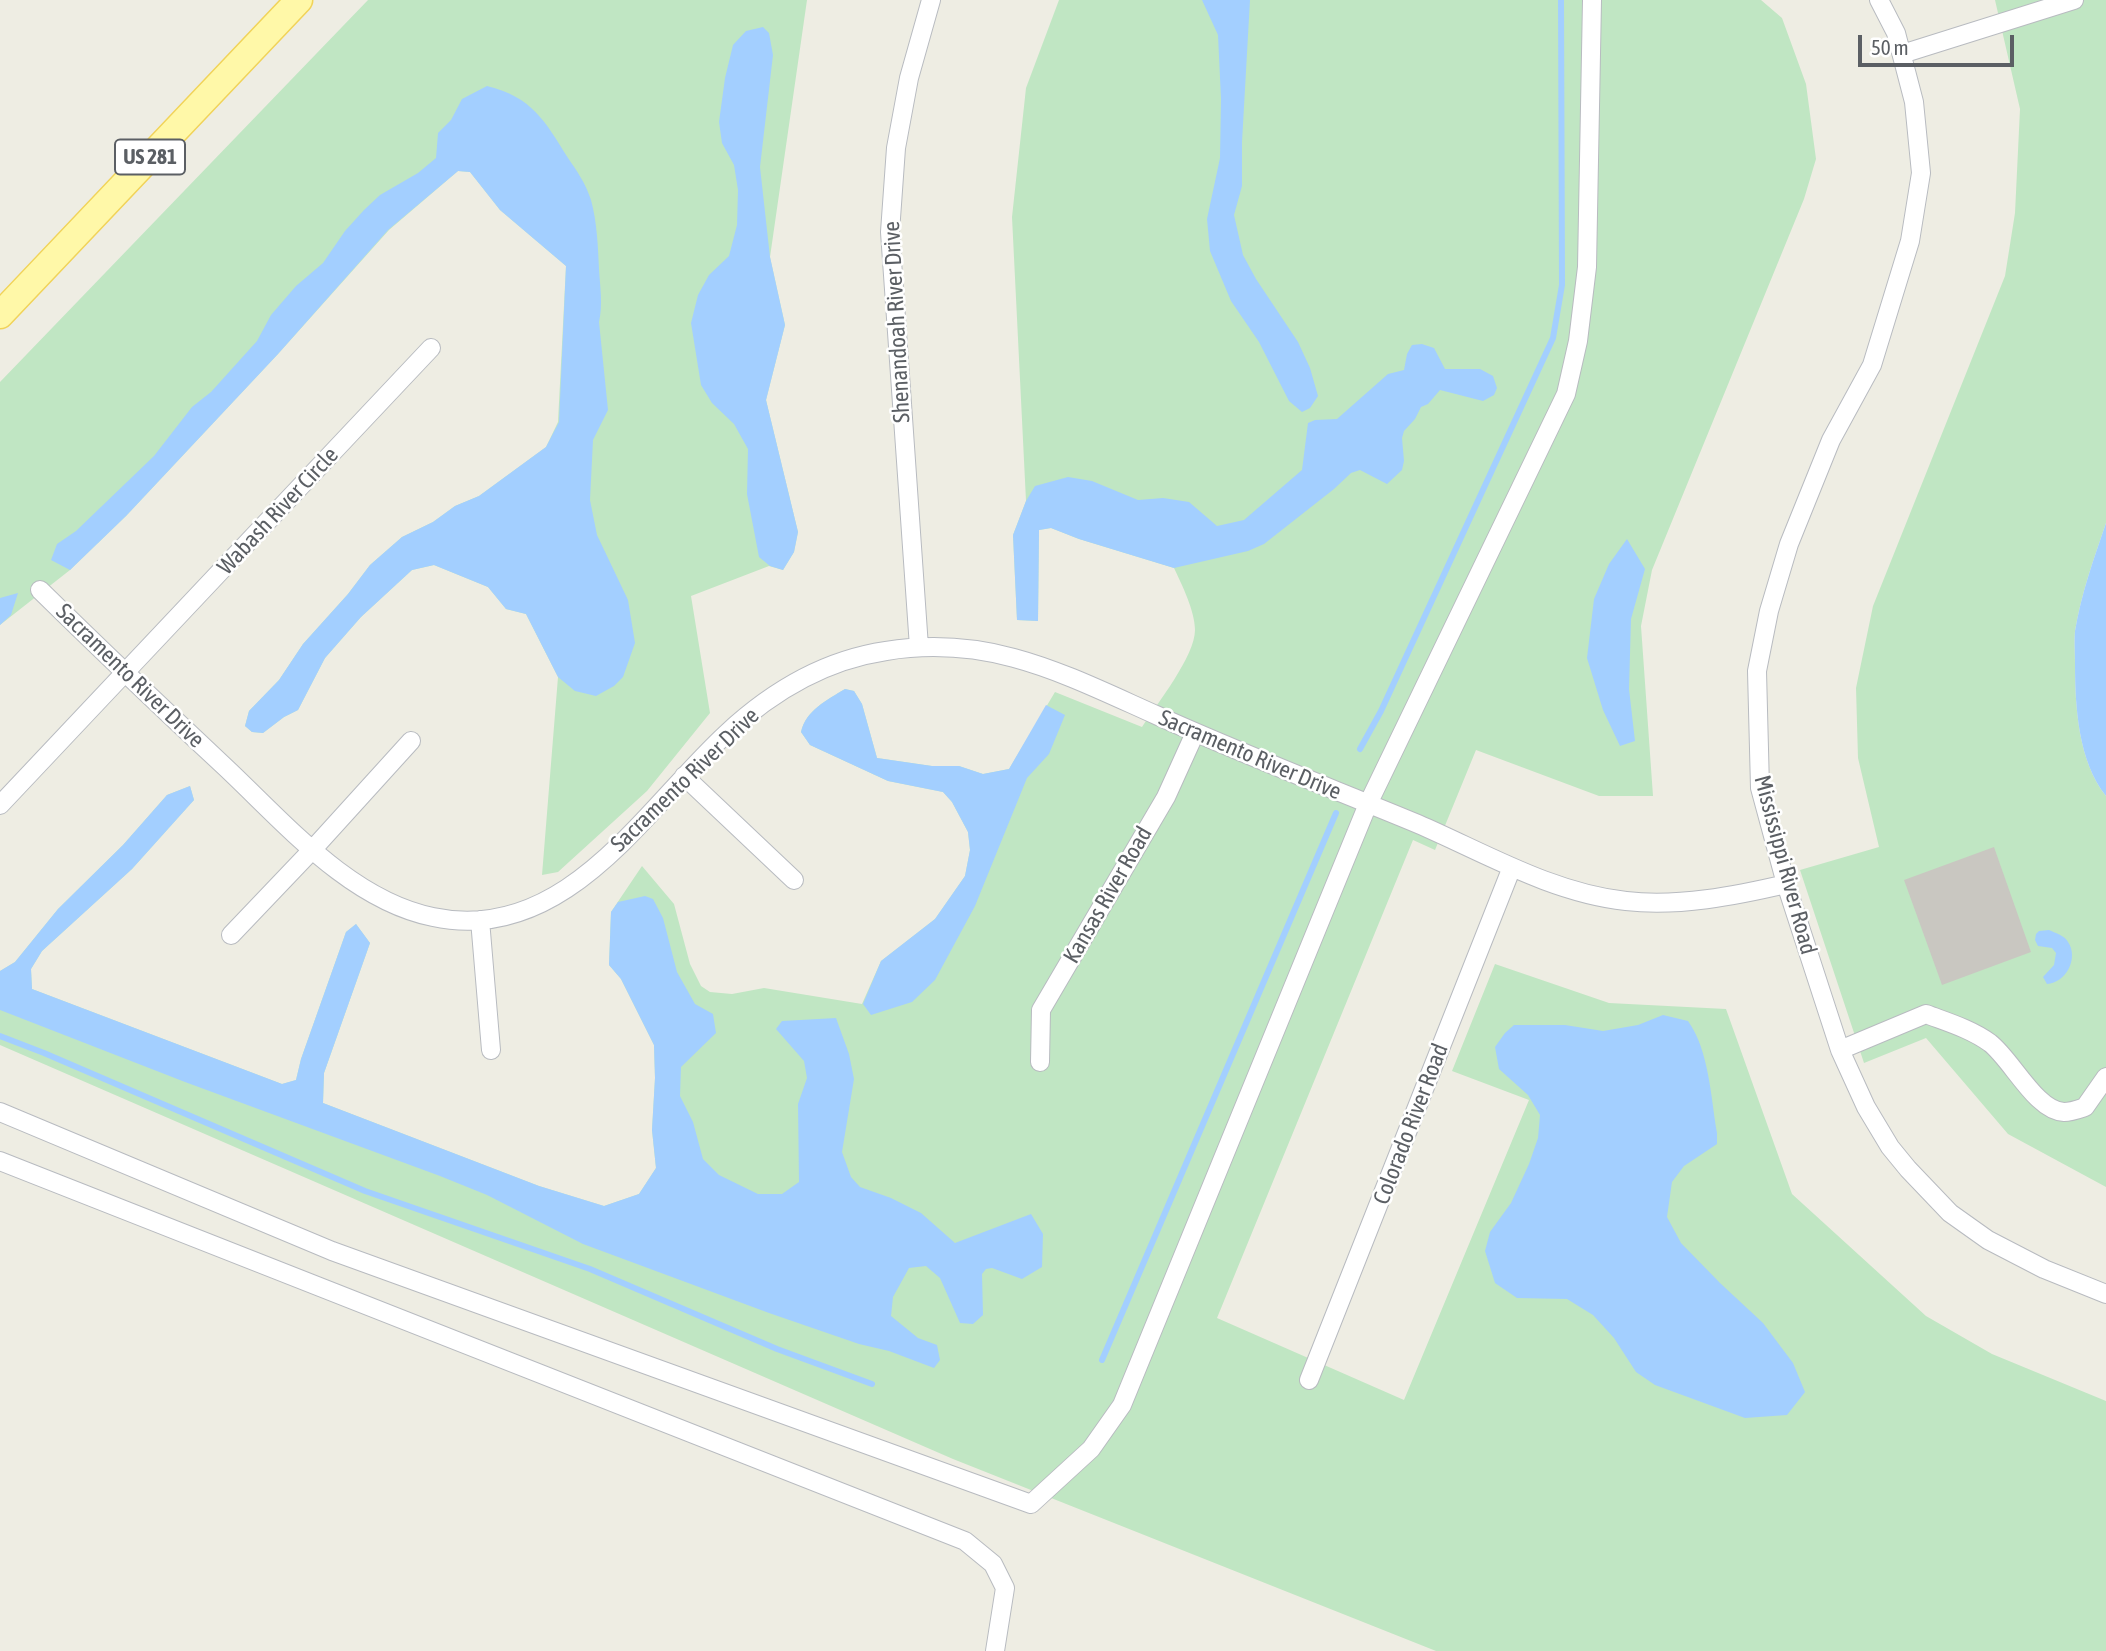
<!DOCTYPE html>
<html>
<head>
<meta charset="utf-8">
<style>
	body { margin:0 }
	#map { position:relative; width:2106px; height:1651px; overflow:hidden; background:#eeede3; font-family:"Asap Condensed",sans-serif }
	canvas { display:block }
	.scale { position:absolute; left:1858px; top:35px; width:156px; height:32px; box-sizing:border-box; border:4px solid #5b5f64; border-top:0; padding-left:9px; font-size:21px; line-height:24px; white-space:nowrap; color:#5b5f64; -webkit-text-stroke:5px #fff; paint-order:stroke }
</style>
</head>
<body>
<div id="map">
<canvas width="2106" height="1651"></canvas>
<div class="scale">50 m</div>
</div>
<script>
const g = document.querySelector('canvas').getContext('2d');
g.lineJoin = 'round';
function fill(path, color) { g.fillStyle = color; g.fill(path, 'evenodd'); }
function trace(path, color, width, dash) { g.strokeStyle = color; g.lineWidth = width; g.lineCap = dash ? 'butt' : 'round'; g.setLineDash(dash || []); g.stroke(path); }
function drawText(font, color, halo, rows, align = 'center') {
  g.font = font + ' "Asap Condensed",sans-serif'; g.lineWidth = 5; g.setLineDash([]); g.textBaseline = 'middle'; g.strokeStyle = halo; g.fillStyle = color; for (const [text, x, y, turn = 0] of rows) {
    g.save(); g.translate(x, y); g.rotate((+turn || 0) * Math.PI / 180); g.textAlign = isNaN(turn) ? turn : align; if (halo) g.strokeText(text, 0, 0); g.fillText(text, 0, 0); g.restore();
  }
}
const green = new Path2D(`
	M 368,0 L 807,0 L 770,257 L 785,325 L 766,400 L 798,532 L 794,552 L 783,570 L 769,566 L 691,596 L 710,713 L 647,791 L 558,872 L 542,875 L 558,677 L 526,614 L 506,609 L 488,587 L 434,565 L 412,570 L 361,617 L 325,658 L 298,710 L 284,717 L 263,733 L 252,732 L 245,726 L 249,711 L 279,680 L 303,644 L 348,594 L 370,565 L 402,537 L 433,522 L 455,506 L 479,496 L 546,447 L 558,422 L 566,266 L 500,210 L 470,172 L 458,171 L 389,230 L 278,354 L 126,516 L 70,570 L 0,625 L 0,382 Z
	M 1059,0 L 1761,0 L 1782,18 L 1806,84 L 1816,159 L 1804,199 L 1652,570 L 1641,626 L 1653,796 L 1599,796 L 1476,750 L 1435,850 L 1413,840 L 1217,1318 L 1404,1400 L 1529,1100 L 1452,1071 L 1495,964 L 1609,1003 L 1726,1009 L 1792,1194 L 1926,1316 L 1992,1354 L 2106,1401 L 2106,1651 L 1436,1651 L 953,1459 L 0,1045 L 0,971 L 15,962 L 58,909 L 123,845 L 167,795 L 190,786 L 194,800 L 132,869 L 42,951 L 31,969 L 32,989 L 282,1084 L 296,1080 L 301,1059 L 346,932 L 356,924 L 370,943 L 324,1073 L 323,1103 L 539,1186 L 604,1206 L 639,1194 L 656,1168 L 652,1130 L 655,1078 L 654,1045 L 621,979 L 609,965 L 611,912 L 642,866 L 674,904 L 690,964 L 701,986 L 710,992 L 732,994 L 764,988 L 862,1004 L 881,961 L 935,919 L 965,876 L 970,850 L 968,832 L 952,802 L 943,792 L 888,781 L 810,745 L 801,732 C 806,710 827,700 845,689 L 854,691 L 862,704 L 877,758 L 932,766 L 959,766 L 983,774 L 1009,769 L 1055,692 L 1142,727 C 1157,704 1195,656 1195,630 C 1195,611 1182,585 1174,568 L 1079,539 L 1051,528 L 1039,530 L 1038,621 L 1017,620 L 1013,535 L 1026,501 L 1012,217 L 1026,88 Z
	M 1995,0 L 2106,0 L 2106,523 C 2094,558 2081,594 2075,631 C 2074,641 2075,652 2075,663 C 2075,706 2078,761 2106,796 L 2106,1187 L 2008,1134 L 1926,1038 L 1864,1063 L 1800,870 L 1879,847 L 1858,758 L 1856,688 L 1873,606 L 2005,276 L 2015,213 L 2020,109 Z`);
const water = new Path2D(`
	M 1202,0 L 1250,0 L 1242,142 L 1242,186 L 1234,215 L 1243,255 L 1256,279 L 1298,342 L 1310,368 L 1318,396 L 1310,408 L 1302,412 L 1289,401 L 1259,342 L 1231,301 L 1210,251 L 1207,219 L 1220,158 L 1221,99 L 1218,35 Z
	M 763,27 L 769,33 L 773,55 L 760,167 L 770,257 L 785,325 L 766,400 L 798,532 L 794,552 L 783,570 L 770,566 L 759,557 L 747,494 L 748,449 L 734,424 L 712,403 L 701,385 L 691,323 L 698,295 L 709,275 L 729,256 L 737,225 L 738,190 L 734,165 L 722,143 L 719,122 L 725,78 L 733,45 L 746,31 Z
	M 487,86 C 532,97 545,121 568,158 C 577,171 586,184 591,200 C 597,222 598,246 599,269 C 600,286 603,305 599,322 L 608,410 L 593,440 L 590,500 L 597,535 L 628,600 L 635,643 L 623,677 L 614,686 L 596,696 L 575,691 L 558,677 L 526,614 L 506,609 L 488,587 L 434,565 L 412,570 L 361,617 L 325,658 L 298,710 L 284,717 L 263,733 L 252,732 L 245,726 L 249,711 L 279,680 L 303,644 L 348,594 L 370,565 L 402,537 L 433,522 L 455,506 L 479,496 L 546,447 L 559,422 L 566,266 L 500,210 L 470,172 L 458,171 L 388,230 L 278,354 L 126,516 L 70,570 L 51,560 L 57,544 L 76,531 L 154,456 L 192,407 L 211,392 L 257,341 L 271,315 L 296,286 L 323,263 L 345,231 L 364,210 L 380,195 L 418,173 L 436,158 L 438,133 L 451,120 L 462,99 Z
	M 1422,344 L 1434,348 L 1445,369 L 1480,369 L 1493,376 L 1497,388 L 1494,395 L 1483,401 L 1440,390 L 1428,404 L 1421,407 L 1415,419 L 1404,431 L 1402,438 L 1404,461 L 1402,470 L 1387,484 L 1360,470 L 1351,473 L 1334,489 L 1264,544 L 1248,551 L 1174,568 L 1079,539 L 1051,528 L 1039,530 L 1038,621 L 1017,620 L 1013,535 L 1026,501 L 1035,486 L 1068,477 L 1092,481 L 1138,500 L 1163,498 L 1189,502 L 1217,526 L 1244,520 L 1302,470 L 1308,423 L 1315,420 L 1337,419 L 1388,374 L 1404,370 L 1407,354 L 1412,345 Z
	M 2106,523 L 2106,796 C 2078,761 2075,706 2075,663 C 2075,652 2074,641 2075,631 C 2081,594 2094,558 2106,523 Z
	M 1627,539 L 1645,569 L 1631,619 L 1629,689 L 1635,741 L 1620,746 L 1603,710 L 1587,658 L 1594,599 L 1609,564 Z
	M 18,593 L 11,615 L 0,625 L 0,598 Z
	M 845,689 L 854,691 L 862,704 L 877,758 L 932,766 L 959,766 L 983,774 L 1009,769 L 1046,705 L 1065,715 L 1049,754 L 1027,778 L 975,906 L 935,980 L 912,1002 L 871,1015 L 863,1004 L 881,961 L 935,919 L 965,876 L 970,850 L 968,832 L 952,802 L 943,792 L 888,781 L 810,745 L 801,732 C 806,710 827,700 845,689 Z
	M 190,786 L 194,800 L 132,869 L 42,951 L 31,969 L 32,989 L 282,1084 L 296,1080 L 301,1059 L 346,932 L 356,924 L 370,943 L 324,1073 L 323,1103 L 539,1186 L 604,1206 L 639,1194 L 656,1168 L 652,1130 L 655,1078 L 654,1045 L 621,979 L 609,965 L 611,912 L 618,902 L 645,896 L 653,899 L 663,918 L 677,972 L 695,1004 L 713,1014 L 716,1033 L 681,1067 L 680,1096 L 693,1122 L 703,1159 L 719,1175 L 758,1194 L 782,1194 L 799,1182 L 798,1104 L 807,1078 L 804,1061 L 776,1029 L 782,1021 L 836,1018 L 849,1054 L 854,1079 L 842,1152 L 851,1177 L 860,1187 L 891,1198 L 921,1213 L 955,1243 L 1031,1214 L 1043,1234 L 1042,1267 L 1022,1279 L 992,1268 L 986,1269 L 982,1274 L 983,1315 L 973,1324 L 960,1323 L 940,1278 L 926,1266 L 909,1268 L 893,1297 L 891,1316 L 918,1338 L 937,1345 L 940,1360 L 934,1368 L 889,1351 L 859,1344 L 769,1313 L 583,1244 L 487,1195 L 440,1176 L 185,1082 L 0,1010 L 0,971 L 15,962 L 58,909 L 123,845 L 167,795 Z
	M 2049,930 C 2055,933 2064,935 2068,942 C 2079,958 2066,983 2047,984 L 2043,977 L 2054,965 L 2056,953 L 2052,948 L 2038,946 L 2035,940 L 2036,934 L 2039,931 Z
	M 1663,1015 L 1688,1021 C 1709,1050 1711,1098 1717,1133 L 1717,1144 L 1684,1166 L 1672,1182 L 1667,1217 L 1681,1243 L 1720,1283 L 1763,1323 L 1793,1363 L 1805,1392 L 1787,1415 L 1745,1418 L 1655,1385 L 1636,1372 L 1614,1338 L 1593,1315 L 1567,1299 L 1517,1298 L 1495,1283 L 1485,1251 L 1490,1232 L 1511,1203 L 1529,1164 L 1538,1138 L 1540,1115 L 1528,1095 L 1499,1069 L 1495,1047 L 1505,1033 L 1514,1025 L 1565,1025 L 1603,1031 L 1638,1025 Z`);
const stream = new Path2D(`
	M 1360,749 L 1381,711 L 1553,338 L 1562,285 L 1561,0
	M 0,1036 L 44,1053 L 365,1191 L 590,1269 L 777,1349 L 872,1384
	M 1102,1360 L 1336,813`);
const building = new Path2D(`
	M 1994,847 L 2031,952 L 1942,985 L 1904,880 Z`);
const street = new Path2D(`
	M 1879,0 L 1896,33 L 1914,102 L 1921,173 L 1910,241 L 1872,365 L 1831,440 L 1789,544 L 1769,611 L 1757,671 L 1760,788 L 1786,884 L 1840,1050 L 1866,1107 L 1890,1147 L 1908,1169 L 1950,1213 L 1988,1240 L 2044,1269 L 2106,1294
	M 1902,54 L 2074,0
	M 40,590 C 100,649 161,707 223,765 C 283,821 349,900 433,917 C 565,945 644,810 726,734 C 771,692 825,660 886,651 C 990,634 1064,674 1156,715 C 1242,754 1331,788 1418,824 C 1485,853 1552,893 1626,901 C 1678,907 1735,896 1786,884
	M 919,647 L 890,232 L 896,148 L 909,78 L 931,0
	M 684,776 L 794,880
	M 0,805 L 431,348
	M 480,920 L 491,1050
	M 231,935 L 313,849 L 411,741
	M 1840,1050 L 1926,1014 C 1947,1022 1971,1029 1990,1043 C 2012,1060 2036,1111 2064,1112 C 2071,1112 2079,1109 2085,1107 L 2106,1077
	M 1040,1062 L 1041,1010 L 1166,797 L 1195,733
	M 0,1112 L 332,1251 L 1031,1504 L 1091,1449 L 1122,1405 L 1368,804 L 1566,394 L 1578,341 L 1587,267 L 1592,0
	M 0,1161 L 965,1541 L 993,1564 L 1005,1588 L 995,1651
	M 1309,1380 L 1512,867`);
const primary = new Path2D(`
	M 0,315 L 299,0`);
const shields = [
	[150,157,70]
];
const shieldNames = [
	["US 281",150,157]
];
const streetNames = [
	["Shenandoah River Drive",897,322,-93],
	["Wabash River Circle",278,511,-47],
	["Sacramento River Drive",130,676,44],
	["Sacramento River Drive",1250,755,23],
	["Sacramento River Drive",685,780,-44],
	["Mississippi River Road",1785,865,75],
	["Kansas River Road",1108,895,-60],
	["Colorado River Road",1411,1124,-69]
];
fill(green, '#c0e6c3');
fill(water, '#a3cfff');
trace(stream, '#a3cfff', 6);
fill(building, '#c9c7c1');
trace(street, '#b8bbc0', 20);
trace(primary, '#f1d359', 29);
trace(street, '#fff', 18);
trace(primary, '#fff8a8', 26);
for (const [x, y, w] of shields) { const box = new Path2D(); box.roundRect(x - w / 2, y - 17.5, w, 35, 5); g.fillStyle = '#fff'; g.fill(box); trace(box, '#5b5f64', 2); }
drawText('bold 21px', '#5b5f64', null, shieldNames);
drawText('23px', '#5b5f64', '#fff', streetNames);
</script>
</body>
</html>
